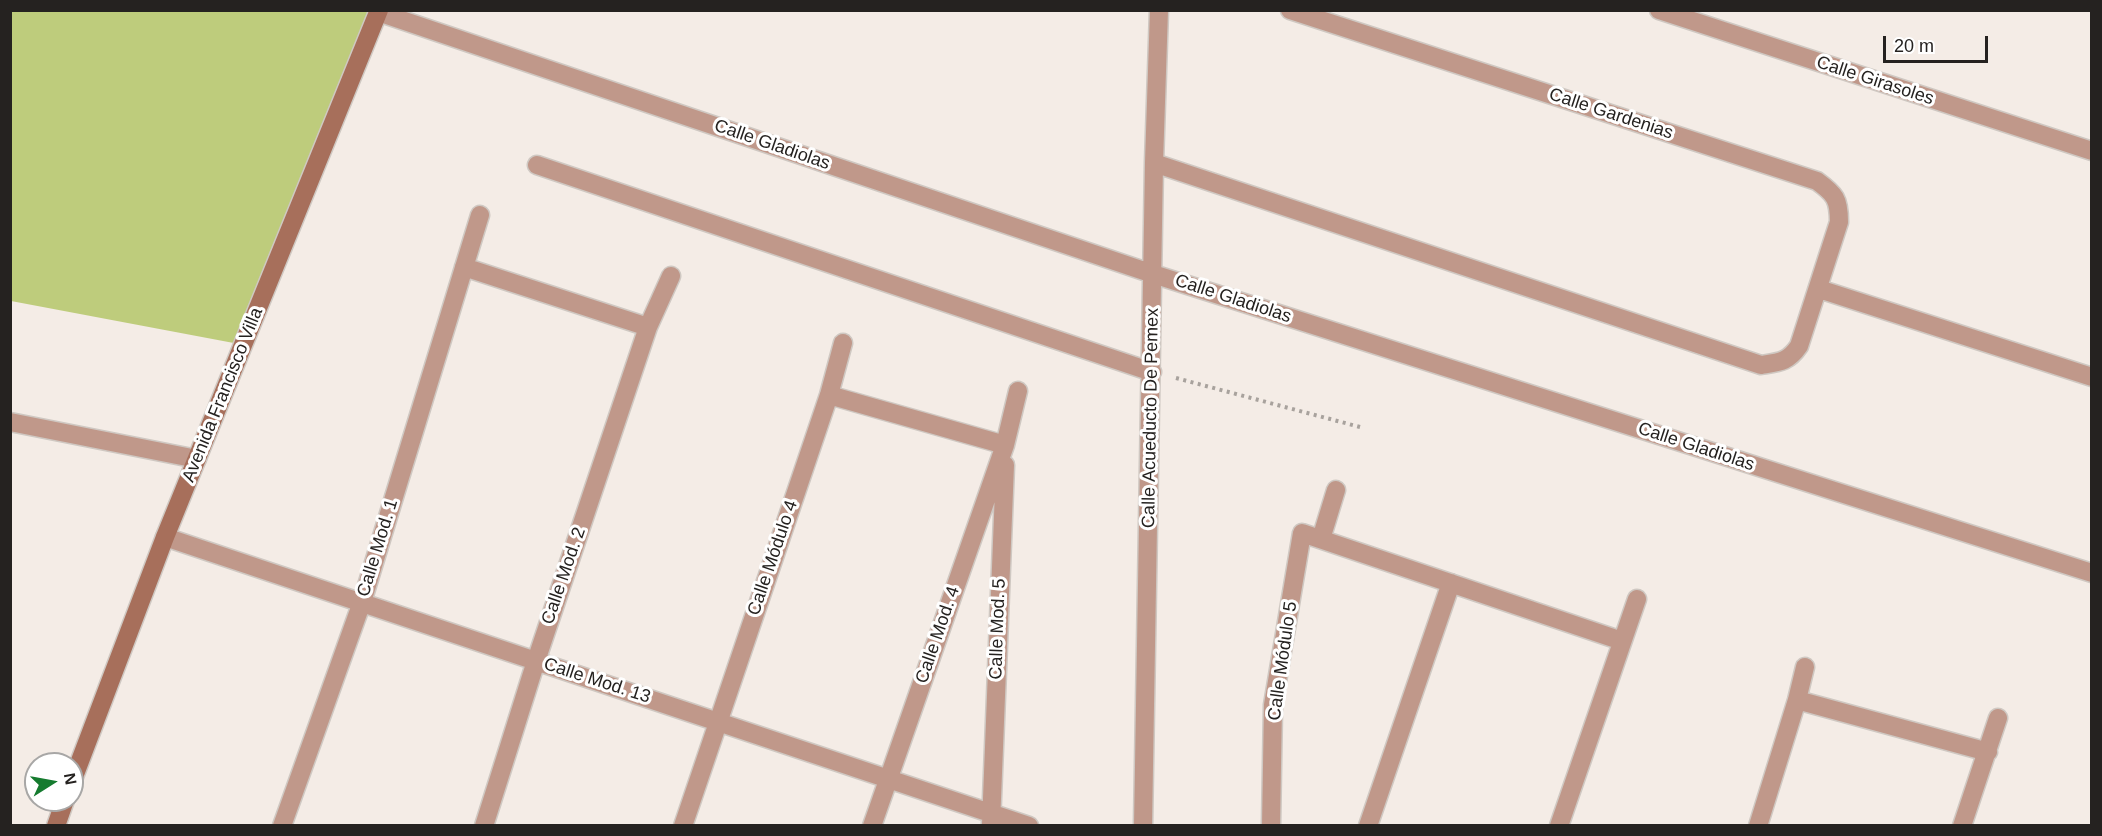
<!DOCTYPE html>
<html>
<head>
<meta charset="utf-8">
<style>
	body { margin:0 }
	#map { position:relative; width:2102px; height:836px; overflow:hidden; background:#f4ece6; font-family:Arial,sans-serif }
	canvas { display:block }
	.frame { position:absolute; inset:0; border:12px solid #252220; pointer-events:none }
	.north { position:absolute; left:24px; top:752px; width:60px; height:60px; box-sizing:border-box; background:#fff; border:2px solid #a8a7a6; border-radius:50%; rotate:79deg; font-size:16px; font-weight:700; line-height:24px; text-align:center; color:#252220 }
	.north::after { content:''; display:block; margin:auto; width:21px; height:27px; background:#157b2f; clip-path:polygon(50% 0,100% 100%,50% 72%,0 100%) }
	.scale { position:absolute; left:1883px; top:36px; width:105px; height:27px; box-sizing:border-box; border:3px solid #252220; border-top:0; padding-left:8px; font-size:18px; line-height:21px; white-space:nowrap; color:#252220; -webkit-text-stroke:4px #fff; paint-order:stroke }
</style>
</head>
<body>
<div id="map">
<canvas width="2102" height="836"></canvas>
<div class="frame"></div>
<div class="north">N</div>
<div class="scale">20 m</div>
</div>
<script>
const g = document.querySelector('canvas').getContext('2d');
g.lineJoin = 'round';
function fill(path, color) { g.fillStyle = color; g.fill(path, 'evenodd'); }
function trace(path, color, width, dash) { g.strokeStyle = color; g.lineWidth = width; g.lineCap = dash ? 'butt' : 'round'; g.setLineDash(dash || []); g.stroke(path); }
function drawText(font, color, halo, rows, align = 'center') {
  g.font = font + ' Arial,sans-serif'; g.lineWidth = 6; g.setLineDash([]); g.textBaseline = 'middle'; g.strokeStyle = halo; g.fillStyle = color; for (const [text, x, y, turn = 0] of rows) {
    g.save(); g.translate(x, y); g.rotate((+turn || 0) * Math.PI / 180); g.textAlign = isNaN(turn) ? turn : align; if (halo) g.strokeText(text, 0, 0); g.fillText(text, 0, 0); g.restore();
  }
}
const green = new Path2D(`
	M 10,11 L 369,11 L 239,344 L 11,301 Z`);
const path = new Path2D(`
	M 1176,378 L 1360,427`);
const street = new Path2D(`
	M 1659,10 L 2092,151
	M 378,12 L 1153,274 L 2092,573
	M 1154,163 L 1761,365 C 1780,362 1788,362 1799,346 L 1839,222 C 1839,199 1835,194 1817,181 L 1290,10
	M 537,165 L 1152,372
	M 464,267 L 648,327
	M 1819,289 L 2092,377
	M 829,395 L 1005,445
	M 10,422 L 197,459
	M 165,537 L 1029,826
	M 1321,539 L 1336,490
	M 1797,700 L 1988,752
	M 991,824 L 1005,465
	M 282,826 L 362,602 L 480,215
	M 484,826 L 536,661 L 648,327 L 671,276
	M 683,826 L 829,395 L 843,343
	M 872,826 L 1005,445 L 1018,391
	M 1143,826 L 1154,163 L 1159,10
	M 1271,826 L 1273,705 L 1302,533 L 1622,641
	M 1368,826 L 1451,583
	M 1559,826 L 1637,599
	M 1758,826 L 1797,700 L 1805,667
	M 1962,826 L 1998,718`);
const secondary = new Path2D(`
	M 72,782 L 165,537 L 379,10
	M 56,826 L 65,800`);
const streetNames = [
	["Calle Girasoles",1875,81,18],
	["Calle Gardenias",1611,114,18],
	["Calle Gladiolas",772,145,19],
	["Calle Gladiolas",1233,299,18],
	["Avenida Francisco Villa",223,395,-68],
	["Calle Acueducto De Pemex",1151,418,-89],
	["Calle Gladiolas",1696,447,18],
	["Calle Mod. 1",378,548,-73],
	["Calle Módulo 4",773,558,-71],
	["Calle Mod. 2",564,576,-71],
	["Calle Mod. 5",998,629,-88],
	["Calle Mod. 4",938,635,-71],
	["Calle Módulo 5",1283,661,-82],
	["Calle Mod. 13",597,681,18]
];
fill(green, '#becc7c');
trace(street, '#cfc8c2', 21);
trace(secondary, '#cfc8c2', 21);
trace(path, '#a8a29d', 4, [3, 4.5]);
trace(street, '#c0988a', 18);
trace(secondary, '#a76f5b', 18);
drawText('18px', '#252220', '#fff', streetNames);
</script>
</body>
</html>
